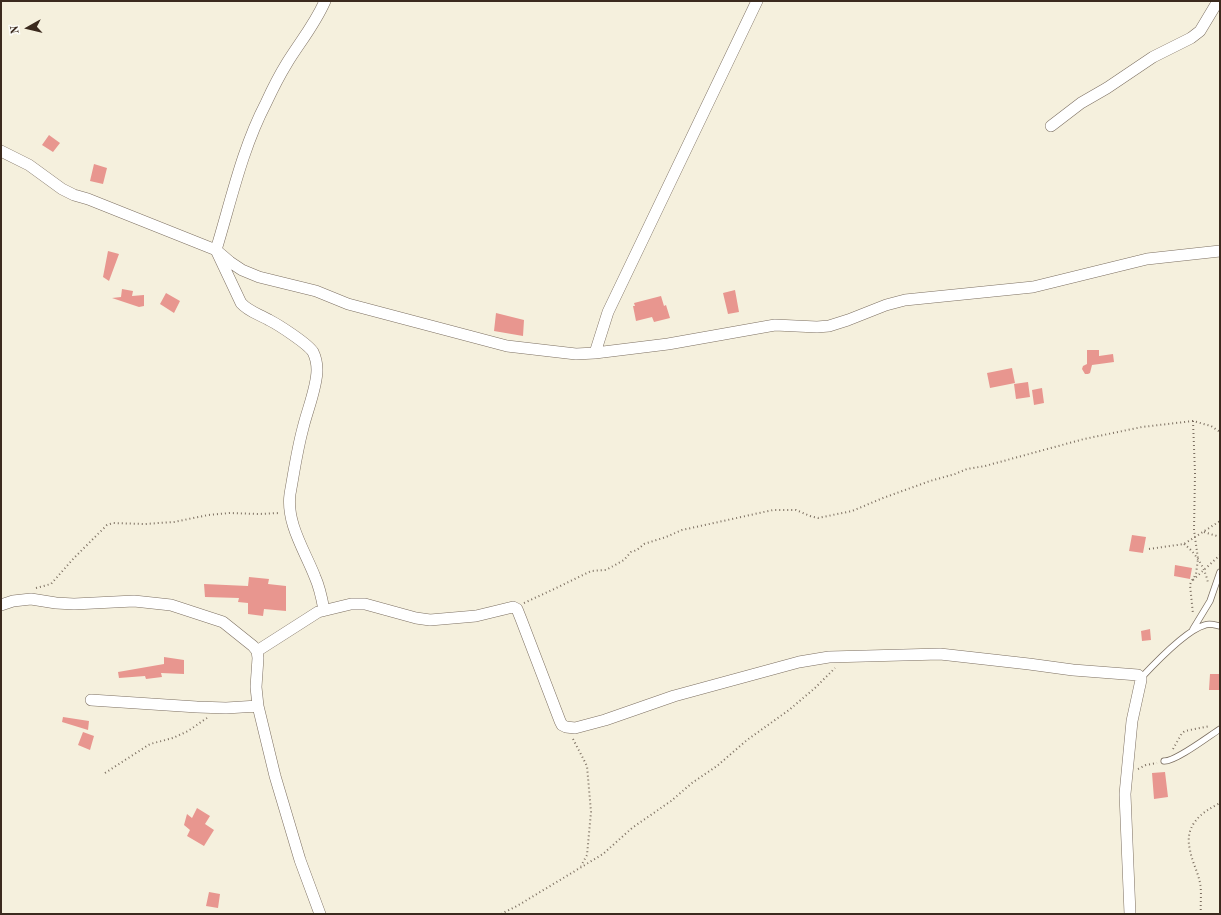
<!DOCTYPE html>
<html>
<head>
<meta charset="utf-8">
<style>
	body { margin:0 }
	#map { position:relative; width:1221px; height:915px; overflow:hidden; background:#f5f0dd; font-family:"Old Standard TT",serif }
	canvas { display:block }
	.frame { position:absolute; inset:0; border:2px solid #3b2a1e; pointer-events:none }
	.north { position:absolute; left:8px; top:8px; width:40px; height:40px; -webkit-text-stroke:3px #fdfcf7; paint-order:stroke; rotate:262deg; font-size:11px; font-weight:700; line-height:16px; text-align:center; color:#3b2a1e }
	.north::after { content:''; display:block; margin:auto; width:14px; height:18px; background:#3b2a1e; clip-path:polygon(50% 0,100% 100%,50% 72%,0 100%) }
</style>
</head>
<body>
<div id="map">
<canvas width="1221" height="915"></canvas>
<div class="frame"></div>
<div class="north">N</div>
</div>
<script>
const g = document.querySelector('canvas').getContext('2d');
g.lineJoin = 'round';
function fill(path, color) { g.fillStyle = color; g.fill(path, 'evenodd'); }
function trace(path, color, width, dash) { g.strokeStyle = color; g.lineWidth = width; g.lineCap = dash ? 'butt' : 'round'; g.setLineDash(dash || []); g.stroke(path); }
const building = new Path2D(`
	M 49,135 L 60,143 L 53,152 L 42,145 Z
	M 94,164 L 107,168 L 103,184 L 90,181 Z
	M 108,251 L 119,254 L 109,281 L 103,277 Z
	M 122,289 L 133,291 L 132,296 L 144,295 L 144,306 L 139,307 L 112,298 L 121,297 Z
	M 735,290 L 739,312 L 728,314 L 723,293 Z
	M 166,293 L 180,301 L 174,313 L 160,304 Z
	M 661,296 L 664,306 L 666,305 L 670,318 L 654,322 L 652,317 L 636,321 L 633,306 L 635,306 L 634,303 Z
	M 496,313 L 524,320 L 523,336 L 494,331 Z
	M 1087,350 L 1099,350 L 1099,356 L 1113,354 L 1114,362 L 1092,365 L 1090,373 L 1088,374 L 1085,374 L 1082,369 L 1083,366 L 1087,364 Z
	M 1012,368 L 1015,383 L 990,388 L 987,373 Z
	M 1028,382 L 1030,397 L 1016,399 L 1014,384 Z
	M 1042,388 L 1044,403 L 1034,405 L 1032,390 Z
	M 1132,535 L 1146,537 L 1143,553 L 1129,551 Z
	M 1175,565 L 1192,568 L 1190,579 L 1174,576 Z
	M 249,577 L 269,579 L 268,584 L 286,586 L 286,611 L 264,609 L 263,616 L 248,614 L 248,603 L 238,602 L 239,598 L 205,597 L 204,584 L 248,586 Z
	M 1150,629 L 1151,640 L 1142,641 L 1141,631 Z
	M 164,657 L 184,660 L 184,674 L 161,673 L 162,677 L 146,679 L 145,676 L 119,678 L 118,672 L 164,664 Z
	M 1210,674 L 1220,674 L 1220,690 L 1209,690 Z
	M 63,717 L 89,721 L 88,730 L 62,722 Z
	M 83,732 L 94,736 L 90,750 L 78,745 Z
	M 1165,772 L 1168,797 L 1154,799 L 1152,773 Z
	M 197,808 L 210,816 L 205,824 L 214,830 L 204,846 L 187,836 L 190,830 L 184,825 L 187,814 L 192,818 Z
	M 209,892 L 220,894 L 218,908 L 206,906 Z`);
const path = new Path2D(`
	M 1193,421 L 1195,473 L 1194,530 L 1198,559 L 1196,574 L 1191,582 L 1190,585 L 1193,614
	M 1204,532 L 1220,537
	M 1184,544 C 1196,553 1205,568 1208,583
	M 1149,549 L 1184,544 L 1220,521
	M 1193,580 L 1220,555
	M 36,588 L 51,584 L 74,558 L 107,525 L 113,523 L 145,524 L 174,522 L 208,515 L 230,513 L 259,514 L 280,513
	M 524,603 L 552,590 L 591,571 L 606,570 L 624,560 L 631,552 L 637,550 L 644,544 L 666,537 L 682,530 L 773,510 L 796,510 L 810,516 L 818,518 L 852,511 L 883,498 L 930,481 L 955,474 L 967,469 L 985,466 L 1084,439 L 1142,427 L 1193,421 L 1211,426 L 1220,432
	M 573,739 L 587,766 L 591,812 L 587,855 L 581,866
	M 1173,749 L 1182,733 L 1185,731 L 1210,726
	M 1138,769 L 1146,765 L 1157,763
	M 105,773 L 150,744 L 173,738 L 188,731 L 207,718
	M 501,914 L 517,906 L 603,854 L 632,828 L 671,801 L 692,783 L 717,766 L 747,740 L 789,710 L 815,688 L 835,668
	M 1201,914 C 1200,904 1202,893 1200,883 C 1198,872 1192,862 1190,850 C 1184,826 1200,813 1220,803`);
const lane = new Path2D(`
	M 1193,629 L 1210,601 L 1220,572
	M 1141,678 C 1155,663 1186,630 1205,625 C 1210,623 1215,625 1220,626
	M 1164,761 C 1175,762 1209,736 1220,729`);
const street = new Path2D(`
	M 1051,126 L 1081,103 L 1107,88 L 1153,57 L 1191,38 L 1200,31 L 1218,1
	M 1,151 L 29,165 L 62,189 L 74,195 L 88,199 L 216,250 L 230,262 L 242,270 L 259,277 L 316,291 L 348,304 L 507,346 L 576,354 L 595,353 L 668,344 L 775,325 L 817,327 L 829,326 L 848,320 L 886,305 L 905,300 L 1033,287 L 1147,259 L 1220,251
	M 595,353 L 608,312 L 757,1
	M 1,605 L 13,601 L 31,599 L 56,603 L 74,604 L 134,601 L 171,605 L 223,622 L 253,646 L 257,651 L 258,658 L 256,687 L 258,706 L 275,776 L 300,860 L 320,914
	M 324,610 C 322,599 320,588 315,577 C 305,551 286,523 290,494 C 294,472 297,450 303,428 C 307,411 317,387 317,370 C 317,363 316,358 313,352 C 308,344 279,325 269,320 C 259,314 249,312 241,303 L 216,250 C 231,201 242,149 266,103 C 272,90 279,76 287,63 C 300,42 315,24 325,1
	M 257,651 L 318,612 L 351,604 L 365,604 L 416,618 L 430,620 L 476,616 L 513,607 L 517,609 L 521,619 L 560,721 L 562,725 L 566,727 L 575,728 L 605,720 L 674,696 L 799,662 L 829,657 L 940,654 L 1029,664 L 1073,670 L 1138,675 L 1141,678 L 1141,680 L 1132,721 L 1125,794 L 1130,914
	M 91,700 L 197,707 L 226,708 L 258,706`);
fill(building, '#e8968f');
trace(lane, '#7c6f61', 7);
trace(street, '#7c6f61', 12);
trace(path, '#7c6f61', 2, [1, 3]);
trace(lane, '#fff', 5.5);
trace(street, '#fff', 11);
</script>
</body>
</html>
